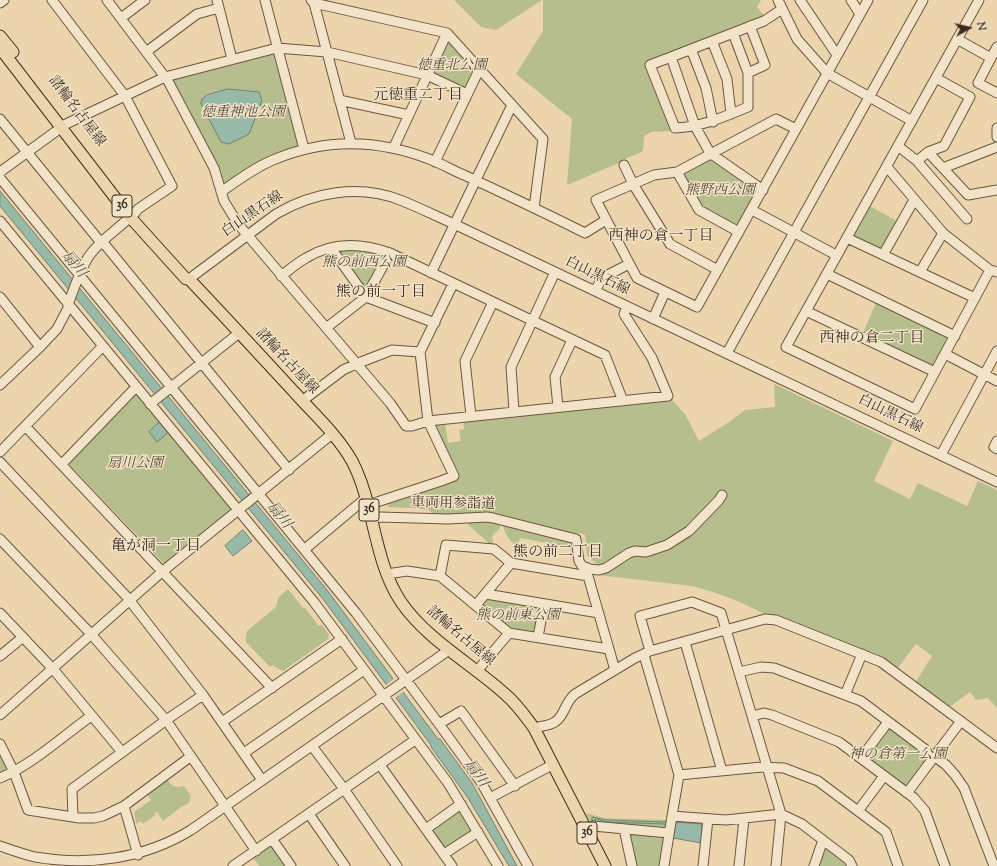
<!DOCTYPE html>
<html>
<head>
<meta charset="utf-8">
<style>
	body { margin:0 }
	#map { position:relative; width:997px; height:866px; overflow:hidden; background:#ecd5ac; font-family:"Sorts Mill Goudy",serif }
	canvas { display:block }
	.north { position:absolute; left:949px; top:8px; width:40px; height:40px; -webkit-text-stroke:3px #f3e4c9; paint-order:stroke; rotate:82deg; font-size:11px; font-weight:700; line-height:16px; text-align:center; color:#3d2c1f }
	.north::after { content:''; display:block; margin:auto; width:14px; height:18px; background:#3d2c1f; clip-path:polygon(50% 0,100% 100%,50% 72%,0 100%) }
</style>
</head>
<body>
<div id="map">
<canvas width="997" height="866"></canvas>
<div class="north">N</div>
</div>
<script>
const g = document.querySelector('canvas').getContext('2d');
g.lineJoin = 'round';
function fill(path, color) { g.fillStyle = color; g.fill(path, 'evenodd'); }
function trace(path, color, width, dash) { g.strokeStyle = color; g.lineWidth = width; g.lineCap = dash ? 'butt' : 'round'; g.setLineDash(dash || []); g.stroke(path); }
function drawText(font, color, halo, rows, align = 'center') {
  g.font = font + ' "Sorts Mill Goudy","Noto Serif JP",serif'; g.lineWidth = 3; g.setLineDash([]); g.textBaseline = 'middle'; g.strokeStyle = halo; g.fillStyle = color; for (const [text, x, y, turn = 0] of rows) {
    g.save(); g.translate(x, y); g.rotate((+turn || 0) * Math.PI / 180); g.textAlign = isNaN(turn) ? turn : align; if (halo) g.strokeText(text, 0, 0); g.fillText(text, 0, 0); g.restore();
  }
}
const green = new Path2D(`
	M 454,0 L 542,0 L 496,30 L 481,27 Z
	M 543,0 L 761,0 L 757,7 L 765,17 L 646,63 L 673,131 L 651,132 L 646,135 L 644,137 L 643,150 L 640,153 L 629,157 L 621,162 L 567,185 L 572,119 L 516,74 L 543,31 Z
	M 450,41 L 475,68 L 466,90 L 432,75 L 446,42 Z
	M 274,54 L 277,56 L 300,146 L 298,148 L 223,186 L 172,80 Z
	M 709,157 L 757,191 L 737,227 L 703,210 L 682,174 Z
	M 868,205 L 899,222 L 880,251 L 852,238 L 852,235 Z
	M 350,248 L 385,254 L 368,290 L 364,290 L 337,253 L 338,249 Z
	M 877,301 L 949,336 L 950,340 L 936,366 L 931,368 L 862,335 Z
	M 774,384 L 893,441 L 874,481 L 910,499 L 918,483 L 967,506 L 978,481 L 997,490 L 997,708 L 988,698 L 976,700 L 970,692 L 948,708 L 915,683 L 932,656 L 916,644 L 897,669 L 767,616 C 744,602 719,593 692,586 L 598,575 L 599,566 L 587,555 L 585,534 L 574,533 L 574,548 L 520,538 L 517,546 C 510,542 503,531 503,524 L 500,523 L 500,528 L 492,536 L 494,548 L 461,518 L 435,516 L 429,510 L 414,508 L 387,507 L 390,502 L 458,477 L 433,426 L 435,423 L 445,422 L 448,443 L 461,441 L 459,430 L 464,429 L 463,420 L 671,399 L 685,414 L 699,441 L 729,422 L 745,410 L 775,407 Z
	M 133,393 L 137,393 L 232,507 L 232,511 L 168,565 L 164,564 L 69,464 L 69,461 Z
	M 288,589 L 303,608 L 305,608 L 319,626 L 322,625 L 329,635 L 328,639 L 283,671 L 272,665 L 270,667 L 245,641 L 247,631 L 276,607 L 278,598 Z
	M 487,598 L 540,606 L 537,633 L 511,631 L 481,605 Z
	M 890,726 L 929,755 L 929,759 L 909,786 L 906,786 L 867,756 Z
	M 0,750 L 9,768 L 8,771 L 0,775 Z
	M 167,779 C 171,786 177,789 184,786 L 191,796 L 189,803 L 181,807 L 163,821 L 157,812 L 154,813 L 156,815 L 143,824 L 141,821 L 136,824 L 134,812 L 151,800 L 147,794 Z
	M 459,810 L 472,832 L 444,849 L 431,832 L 432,829 Z
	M 586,813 L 604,818 L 668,820 L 664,822 L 605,820 L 593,817 L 592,820 L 597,819 L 604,822 L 664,824 L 667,826 L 664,829 L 591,822 Z
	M 630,832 L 663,835 L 665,838 L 661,866 L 634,866 L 627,836 Z
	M 270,844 L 274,845 L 287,866 L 259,866 L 254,859 L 254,855 Z
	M 828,848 L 849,866 L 817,866 L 823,849 Z`);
const water = new Path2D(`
	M 228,89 L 259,92 L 262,101 L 249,134 L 229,144 L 221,142 L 201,104 L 202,99 L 207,95 Z
	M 0,191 L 327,590 L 438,739 L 440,739 L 472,783 L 517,866 L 509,866 L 468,798 L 431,747 L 431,745 L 323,599 L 0,206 Z
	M 161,421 L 169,432 L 157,442 L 149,432 Z
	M 243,530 L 252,541 L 233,556 L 225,546 Z
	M 593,817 L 605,820 L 664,822 L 668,820 L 667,826 L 664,824 L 604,822 L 597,819 L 593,821 L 592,820 Z
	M 675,822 L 702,824 L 701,843 L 673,838 Z`);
const pier = new Path2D(`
	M 395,678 L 404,691 L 395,698 L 386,685 Z`);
const minor = new Path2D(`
	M 52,0 L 125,96 L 172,186 L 138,209 L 135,213
	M 107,0 L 168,81 L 214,168 L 224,201 L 238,224 L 390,403 L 406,426 L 412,426 L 428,421 L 668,396 L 652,358 L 624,314 L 627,307
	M 217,0 L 232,59
	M 265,0 L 304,149
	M 311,0 L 314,3 L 351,143
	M 778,0 L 797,39 L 827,73 L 912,121
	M 800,0 L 837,55
	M 851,0 L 860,14
	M 979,0 L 786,347 L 915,409 L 990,270
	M 0,3 L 4,0
	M 314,3 L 447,33 L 543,139 L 534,208
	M 121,18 L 145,0
	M 957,39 L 991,58 L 997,47
	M 712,41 L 727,79 L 731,114
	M 691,49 L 706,88 L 713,122
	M 146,52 L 197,14 L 219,8
	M 671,57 L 650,65 L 675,128 C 702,127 723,117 748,107 L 748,73 L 733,33
	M 991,58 L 978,83 L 997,93
	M 748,73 L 765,65 L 750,26
	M 339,100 L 409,115
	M 0,119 L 98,239 L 106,246 L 289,470
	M 997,128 L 997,137
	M 796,129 L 776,119 L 677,172 L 654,175 L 596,200 L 637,278 L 697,307 C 754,204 811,102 868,0
	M 898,146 L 917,161 L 967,219
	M 394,147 L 447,33
	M 928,152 L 968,195 L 997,190
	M 917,161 L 928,152 L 944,146 L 970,97 L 936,78
	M 435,162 L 479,70
	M 624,165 L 633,184 L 670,244 L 718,270
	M 887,167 L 943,233 L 990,270 L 997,272
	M 943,168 L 997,147
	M 0,172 L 66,124 L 165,77 L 277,48 L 327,52 L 427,75 L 467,94
	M 677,172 L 699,210 L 739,232
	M 0,178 L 356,613 L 439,724 L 481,782 L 528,866
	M 763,190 L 710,153 L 695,126 L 671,57 L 764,21 L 782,9
	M 221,192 C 238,180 254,168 273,160 C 327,137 380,139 434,161 C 444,165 454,171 464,175 C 505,194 545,213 585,233 L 606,220
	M 752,210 L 836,255
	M 0,221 L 314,602 L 448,783 L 498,866
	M 847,238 L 975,298
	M 331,248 L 366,297 L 390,253
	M 883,255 L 914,200
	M 920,272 L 943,233
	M 431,273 L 512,105
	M 827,274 L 955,336
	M 281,276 C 289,270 297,263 306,258 C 332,242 362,243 390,253 L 605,355 L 623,401
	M 189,279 L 276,214 C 313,192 359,184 400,200 C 418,207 436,216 454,224 L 997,482
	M 595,291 L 602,278 L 629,264
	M 0,297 L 40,347
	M 806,311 L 935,372
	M 653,319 L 665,292
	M 326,328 L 366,297 L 435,323
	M 727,353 L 923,0
	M 945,354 L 997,381
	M 0,385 L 40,347 L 57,329 L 68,308 L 68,305 C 74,288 80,270 89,256 C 100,240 117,230 130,217
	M 302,401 L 343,370 L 356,364 L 392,350 L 420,352
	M 150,404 L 239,333
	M 558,407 L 555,377 L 572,340
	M 514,411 L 511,367 L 555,272
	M 471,416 L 465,361 L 493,302
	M 25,426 L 272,688
	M 997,441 L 994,447 L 997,449
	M 0,452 L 103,346
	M 941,455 L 997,351
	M 0,462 L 127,597 L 203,695 L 262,780
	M 62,464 L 136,387
	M 368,504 L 377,502 L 441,481 L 454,476 L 428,421 L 420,352 L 453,284
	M 371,518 L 380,517 L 448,519 L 487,517 L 493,518 L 576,539 L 579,561 L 582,566 L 590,569 L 599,570 L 606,568 L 629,553 L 635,551 L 646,552 L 667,545 L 689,531 L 719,500 L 722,495
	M 0,539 L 91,634 L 166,720 L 256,851
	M 305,549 L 366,498
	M 387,574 L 407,571 L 440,576 L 509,633 L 609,649
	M 440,576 L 446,545 L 494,549 L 511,563 L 588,576 L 615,670
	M 486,594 L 599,613
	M 476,605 L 511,563
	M 0,613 L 53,669 L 122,752
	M 538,637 L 544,605
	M 685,642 L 722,771
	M 650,651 L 640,616 L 692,602 L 721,613 L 752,716 L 764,713 L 772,715 L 839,742 L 914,798 L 925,811 L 945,866
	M 644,655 L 679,775 L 762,767 L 784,768 L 818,781 L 886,832 L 898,866
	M 0,656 L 23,637
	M 477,671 L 509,633
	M 739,672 L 761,667 L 774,668 L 861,701 L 946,765 L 955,775 L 964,788 L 994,866
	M 845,695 L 862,654
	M 0,715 L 163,571 L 332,434
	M 752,716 L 781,814 L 776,866
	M 222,722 L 342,639
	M 439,724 L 461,711 L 515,786
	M 534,728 C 541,726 549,726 555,722 C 565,716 564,703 575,694 L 635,658 L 650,651 L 765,619 L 776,620 L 881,662 L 997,748
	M 0,744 L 14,772 L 28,810 L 79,818 L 94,818 L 103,816 L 124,806 L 190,757
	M 312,746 L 344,789 L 397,866
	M 244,753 L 364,670
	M 861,758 L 888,722
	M 380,765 L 452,866
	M 679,775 L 672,816 L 726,820 L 781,814 L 802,824 L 849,860 L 852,866
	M 0,778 C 33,764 62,737 91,716
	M 907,793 L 961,721
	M 490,798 L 552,765
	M 124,806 L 138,855
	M 858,811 L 884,776
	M 309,814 L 345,866
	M 73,817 L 72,789 L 169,718 L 203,695
	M 426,829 L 461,804
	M 624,829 L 632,866
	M 586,830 L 593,826 L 669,833
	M 272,839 L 291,866
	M 0,846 C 12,850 23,854 35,857 C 89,866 144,859 191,830 L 449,650
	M 444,854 L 478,832
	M 233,866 L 415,740
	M 664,866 L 672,816
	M 703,866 L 708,819
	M 739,866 L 744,819
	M 814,866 L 823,840`);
const major = new Path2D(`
	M 0,36 L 13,52
	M 0,48 L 130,217 L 186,279 L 189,279 C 225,317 260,355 296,394 C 315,415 338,436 352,461 C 375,505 373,560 401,602 C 427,640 472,664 505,694 C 517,704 525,716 534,728 L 605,866`);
const shields = [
	[122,206,20],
	[369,510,20],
	[587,833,20]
];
const shieldNames = [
	["36",122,206],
	["36",369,510],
	["36",587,833]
];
const parkNames = [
	["徳重北公園",452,67],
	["徳重神池公園",243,114],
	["熊野西公園",720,192],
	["熊の前西公園",364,264],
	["扇川公園",135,465],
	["熊の前東公園",518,617],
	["神の倉第一公園",898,756]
];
const streetNames = [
	["諸輪名古屋線",76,112,53],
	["白山黒石線",253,215,-34],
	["白山黒石線",597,277,26],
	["諸輪名古屋線",286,362,47],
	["白山黒石線",890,415,26],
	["車両用参詣道",453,505,1],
	["諸輪名古屋線",460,637,40]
];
const neighbourhoodNames = [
	["元徳重二丁目",418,96],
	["西神の倉一丁目",661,237],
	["熊の前一丁目",381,293],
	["西神の倉二丁目",872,339],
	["亀が洞一丁目",156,547],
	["熊の前二丁目",558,553]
];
const waterNames = [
	["扇川",73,265,51],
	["扇川",278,516,51],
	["扇川",475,774,55]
];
fill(green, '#b5be8c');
fill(water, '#99b9a8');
trace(water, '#748171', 1);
fill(pier, '#ecd5ac');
trace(minor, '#695642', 11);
trace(major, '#3d2c1f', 13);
trace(minor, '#f3e4c9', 9);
trace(major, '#ecd5ac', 11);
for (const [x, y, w] of shields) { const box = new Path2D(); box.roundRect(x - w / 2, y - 11, w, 22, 3); g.fillStyle = '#f3e4c9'; g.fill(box); trace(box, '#3d2c1f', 1); }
drawText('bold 13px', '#3d2c1f', null, shieldNames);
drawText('italic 14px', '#554935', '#f3e4c9', parkNames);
drawText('14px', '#3d2c1f', '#f3e4c9', streetNames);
drawText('15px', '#3d2c1f', '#f3e4c9', neighbourhoodNames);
drawText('italic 15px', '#544f41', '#f3e4c9', waterNames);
</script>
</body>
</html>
